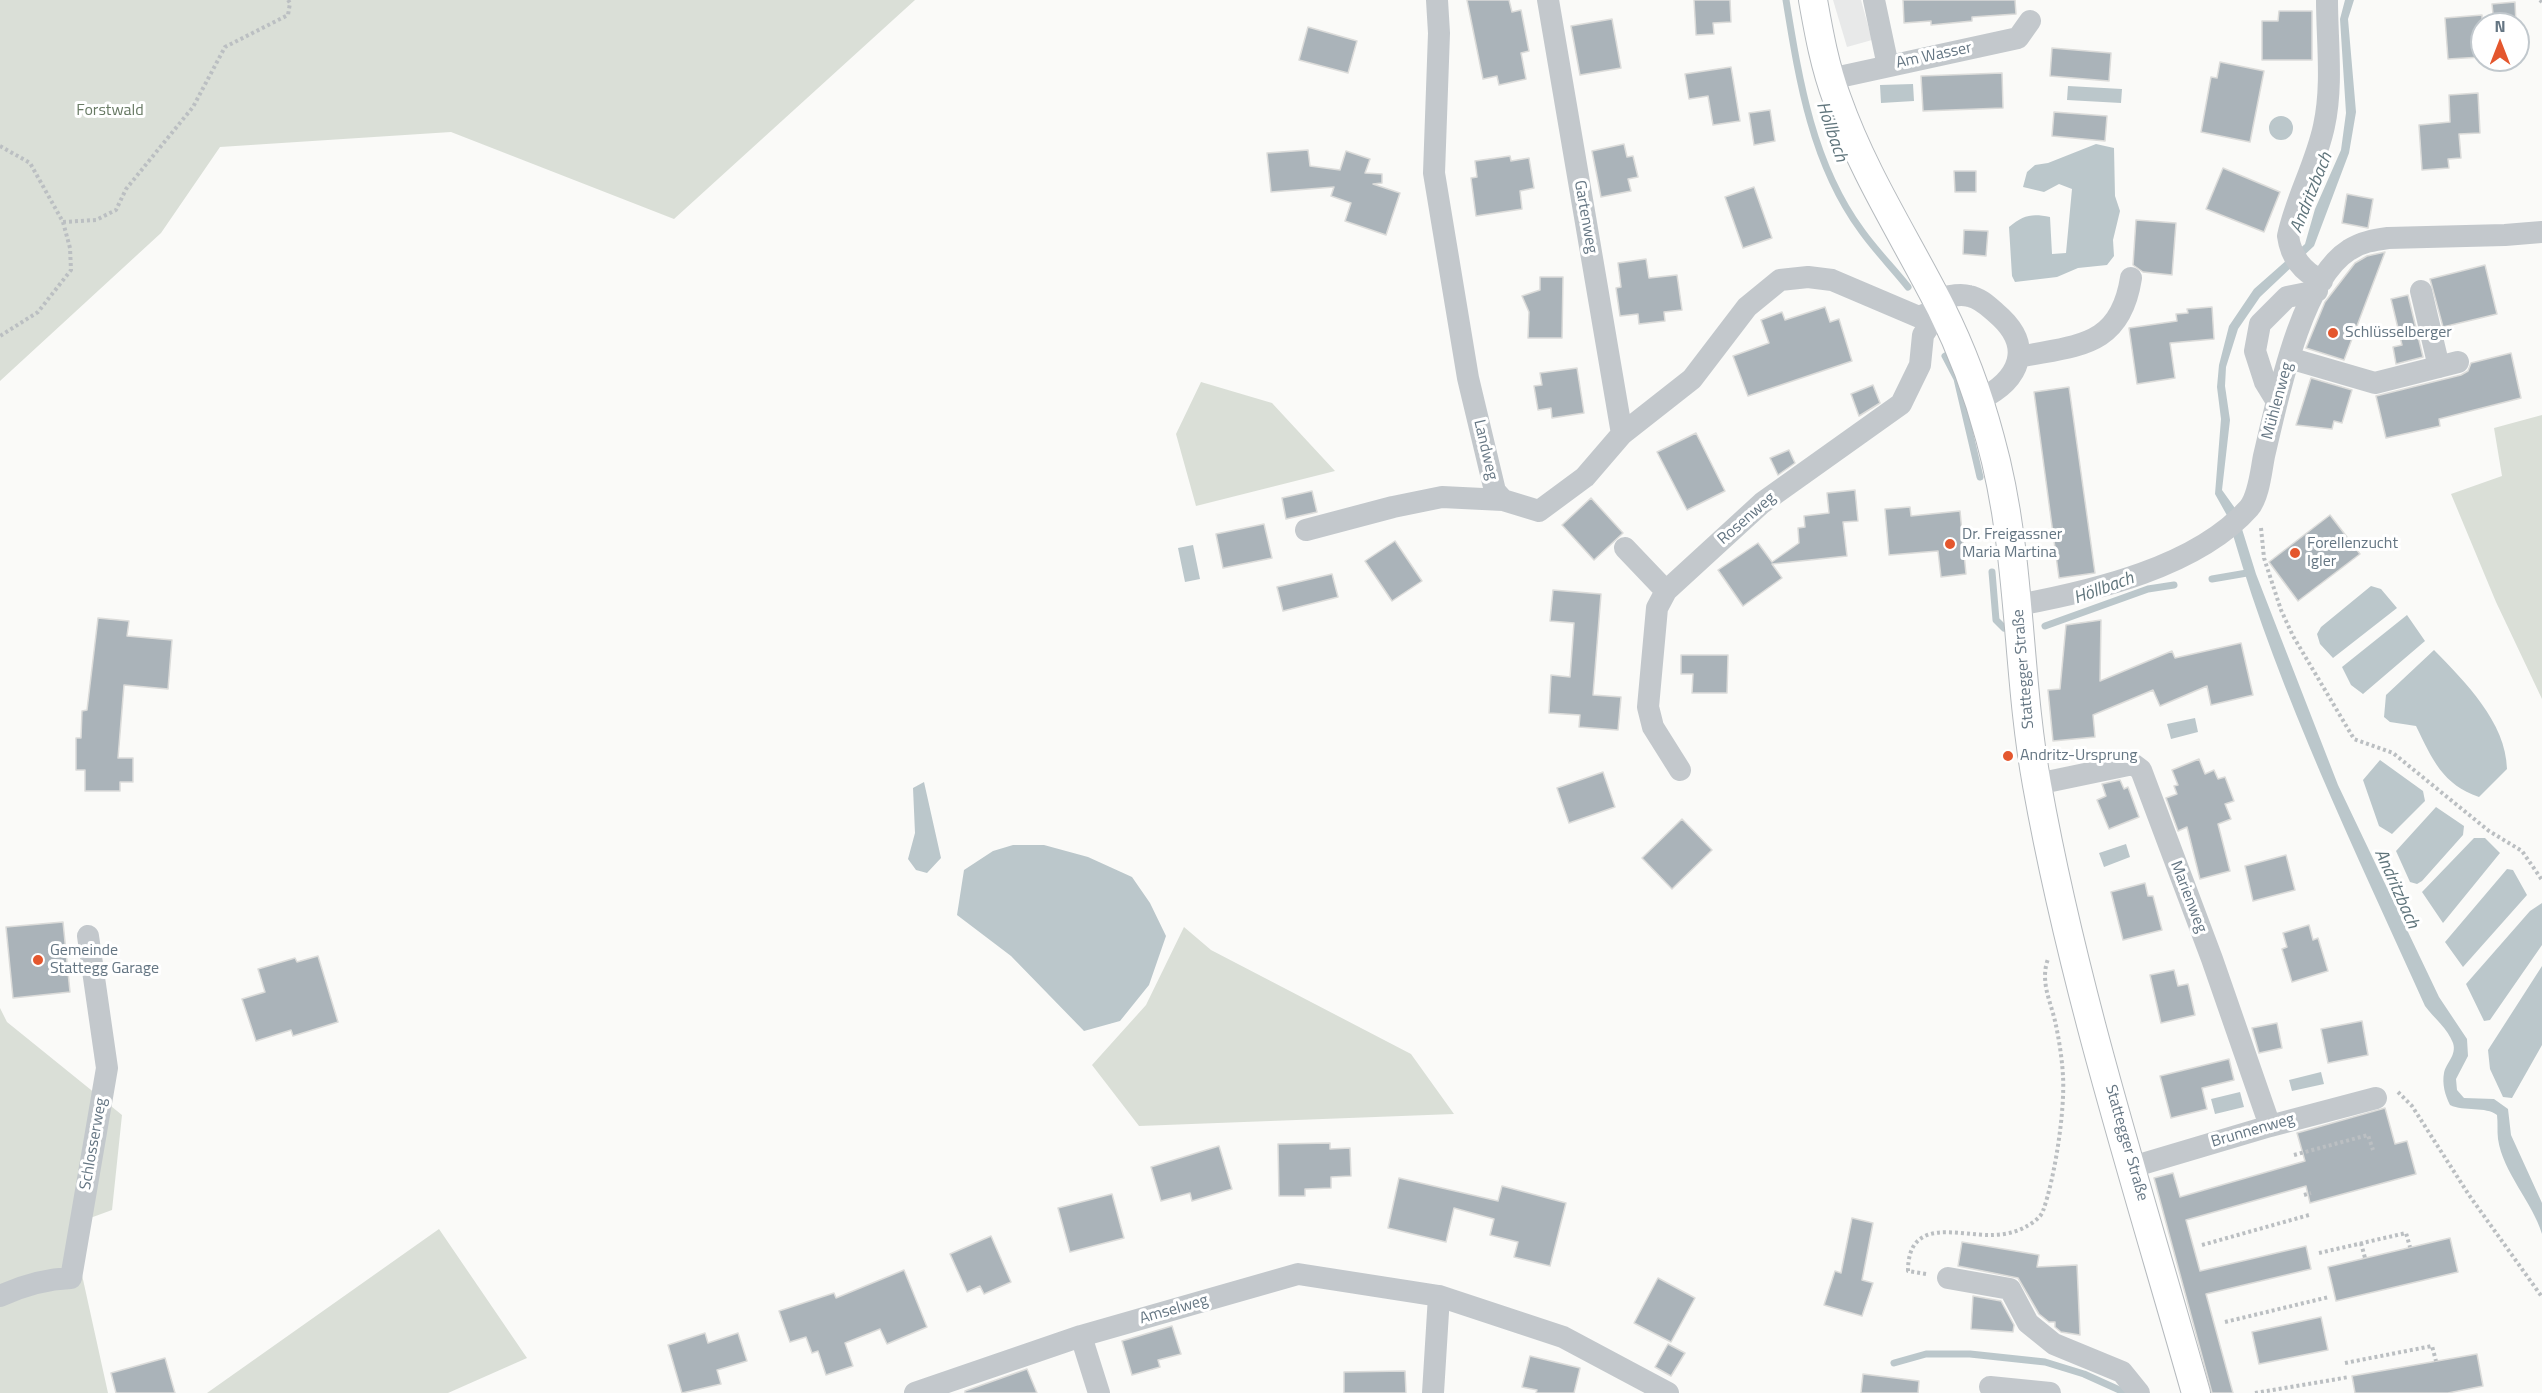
<!DOCTYPE html>
<html>
<head>
<meta charset="utf-8">
<style>
	body { margin:0 }
	#map { position:relative; width:2542px; height:1393px; overflow:hidden; background:#fafaf8; font-family:"Titillium Web",sans-serif }
	canvas { display:block }
	.north { position:absolute; left:2470px; top:12px; width:60px; height:60px; box-sizing:border-box; background:#fff; border:2px solid #c1c8cd; border-radius:50%; rotate:0deg; font-size:16px; font-weight:700; line-height:24px; text-align:center; color:#657683 }
	.north::after { content:''; display:block; margin:auto; width:21px; height:27px; background:#e4572e; clip-path:polygon(50% 0,100% 100%,50% 72%,0 100%) }
</style>
</head>
<body>
<div id="map">
<canvas width="2542" height="1393"></canvas>
<div class="north">N</div>
</div>
<script>
const g = document.querySelector('canvas').getContext('2d');
g.lineJoin = 'round';
function fill(path, color) { g.fillStyle = color; g.fill(path, 'evenodd'); }
function trace(path, color, width, dash) { g.strokeStyle = color; g.lineWidth = width; g.lineCap = dash ? 'butt' : 'round'; g.setLineDash(dash || []); g.stroke(path); }
function drawText(font, color, halo, rows, align = 'center') {
  g.font = font + ' "Titillium Web",sans-serif'; g.lineWidth = 6; g.setLineDash([]); g.textBaseline = 'middle'; g.strokeStyle = halo; g.fillStyle = color; for (const [text, x, y, turn = 0] of rows) {
    g.save(); g.translate(x, y); g.rotate((+turn || 0) * Math.PI / 180); g.textAlign = isNaN(turn) ? turn : align; if (halo) g.strokeText(text, 0, 0); g.fillText(text, 0, 0); g.restore();
  }
}
const built = new Path2D(`
	M 1833,0 L 1861,0 L 1872,40 L 1847,47 Z`);
const green = new Path2D(`
	M 0,0 L 915,0 L 674,219 L 451,132 L 220,147 L 161,233 L 0,381 Z
	M 1201,382 L 1272,403 L 1335,471 L 1196,506 L 1176,434 Z
	M 2542,415 L 2542,699 L 2496,602 L 2451,494 L 2502,476 L 2494,428 Z
	M 1184,927 L 1211,950 L 1411,1054 L 1454,1114 L 1139,1126 L 1092,1065 L 1146,1005 Z
	M 0,1008 L 7,1022 L 122,1115 L 112,1210 L 71,1225 L 108,1393 L 0,1393 Z
	M 439,1229 L 527,1358 L 448,1393 L 207,1393 Z`);
const water = new Path2D(`
	M 2345,0 L 2354,0 L 2348,19 L 2356,112 L 2349,153 L 2314,246 L 2260,297 L 2238,329 L 2226,367 L 2225,386 L 2230,420 L 2222,490 L 2237,511 L 2229,519 L 2215,494 L 2221,419 L 2217,387 L 2219,365 L 2229,326 L 2254,289 L 2305,244 L 2315,209 L 2341,150 L 2346,113 L 2340,19 Z
	M 1913,84 L 1914,101 L 1881,103 L 1880,85 Z
	M 2068,86 L 2122,89 L 2121,103 L 2067,100 Z
	M2269 128a12 12 0 1 1 24 0a12 12 0 1 1-24 0Z
	M 2096,144 L 2114,148 L 2115,196 L 2120,211 L 2113,240 L 2114,256 L 2107,265 L 2078,268 L 2057,277 L 2015,282 L 2012,276 L 2009,227 C 2023,215 2032,213 2050,217 L 2052,254 L 2066,253 L 2072,189 L 2059,184 L 2044,192 L 2023,187 L 2027,172 L 2035,165 L 2048,163 Z
	M 2242,529 L 2256,574 L 2338,785 L 2439,997 L 2467,1039 L 2468,1056 L 2456,1079 L 2457,1090 L 2464,1098 L 2494,1099 L 2508,1109 L 2511,1135 L 2542,1203 L 2542,1234 C 2532,1201 2503,1173 2498,1139 C 2497,1131 2498,1123 2497,1115 C 2486,1106 2464,1112 2450,1105 C 2445,1095 2442,1084 2444,1073 C 2446,1063 2457,1055 2453,1043 C 2448,1029 2434,1018 2425,1006 C 2356,852 2280,697 2233,535 Z
	M 1193,545 L 1200,579 L 1185,582 L 1178,548 Z
	M 2371,586 L 2381,589 L 2397,608 L 2333,658 L 2320,644 L 2317,634 L 2321,627 Z
	M 2407,615 L 2425,641 L 2363,694 L 2351,685 L 2342,667 Z
	M 2434,650 C 2465,682 2506,722 2507,769 L 2479,797 C 2443,785 2432,759 2416,726 L 2390,722 L 2384,717 L 2386,695 Z
	M 2195,718 L 2198,732 L 2171,739 L 2167,724 Z
	M 2380,760 L 2423,791 L 2425,801 L 2392,834 L 2379,826 L 2363,780 Z
	M 924,782 L 941,858 L 927,873 L 916,870 L 908,859 L 915,833 L 913,788 Z
	M 2436,807 L 2464,826 L 2463,835 L 2422,881 L 2417,884 L 2410,882 L 2396,851 Z
	M 2474,838 L 2485,838 L 2500,853 L 2443,923 L 2422,892 Z
	M 2126,844 L 2130,857 L 2104,867 L 2099,853 Z
	M 1013,845 L 1044,845 L 1088,857 L 1132,877 L 1150,903 L 1166,936 L 1149,985 L 1120,1021 L 1084,1031 L 1011,956 L 957,915 L 964,870 L 993,851 Z
	M 2507,869 L 2513,870 L 2527,895 L 2463,967 L 2445,942 Z
	M 2542,903 L 2542,945 L 2490,1020 L 2484,1021 L 2466,984 L 2530,911 Z
	M 2542,966 L 2542,1045 L 2512,1098 L 2503,1097 L 2490,1069 L 2488,1050 Z
	M 2321,1072 L 2324,1084 L 2292,1091 L 2289,1080 Z
	M 2240,1092 L 2244,1107 L 2215,1114 L 2211,1099 Z`);
const stream = new Path2D(`
	M 1786,0 C 1799,80 1812,163 1861,230 C 1875,250 1893,268 1908,287
	M 1945,356 L 1957,379 L 1980,477
	M 1992,572 L 1996,620 L 2004,628
	M 2212,579 L 2247,573
	M 2045,626 L 2148,589 L 2174,585
	M 1894,1363 L 1926,1354 L 1970,1354 L 2045,1362 L 2084,1374 L 2126,1393`);
const building = new Path2D(`
	M 1467,0 L 1509,0 L 1512,12 L 1521,10 L 1529,51 L 1521,53 L 1526,79 L 1499,85 L 1497,76 L 1483,79 Z
	M 1694,0 L 1730,0 L 1731,22 L 1713,23 L 1714,34 L 1696,35 Z
	M 1903,0 L 2015,0 L 2016,14 L 1972,17 L 1972,21 L 1931,25 L 1931,21 L 1904,23 Z
	M 2515,2 L 2516,24 L 2494,24 L 2492,4 Z
	M 2279,11 L 2312,11 L 2312,60 L 2262,60 L 2262,21 L 2278,21 Z
	M 2482,15 L 2482,57 L 2448,59 L 2445,18 Z
	M 1612,19 L 1621,68 L 1580,75 L 1571,26 Z
	M 1308,27 L 1357,41 L 1348,73 L 1299,60 Z
	M 2052,48 L 2111,53 L 2109,81 L 2050,76 Z
	M 2220,62 L 2264,71 L 2250,142 L 2201,132 L 2211,77 L 2217,78 Z
	M 1731,67 L 1740,121 L 1713,125 L 1708,96 L 1689,99 L 1685,74 Z
	M 2002,73 L 2003,108 L 1923,111 L 1921,76 Z
	M 2478,93 L 2480,133 L 2459,134 L 2461,158 L 2448,159 L 2449,168 L 2422,170 L 2419,125 L 2450,122 L 2449,95 Z
	M 1770,110 L 1775,141 L 1754,145 L 1749,113 Z
	M 2054,112 L 2107,116 L 2105,141 L 2052,136 Z
	M 1624,144 L 1627,157 L 1633,156 L 1638,177 L 1628,179 L 1631,191 L 1601,197 L 1592,151 Z
	M 1308,150 L 1310,166 L 1340,170 L 1346,151 L 1370,159 L 1365,173 L 1382,174 L 1382,183 L 1373,184 L 1400,193 L 1386,235 L 1345,221 L 1351,203 L 1331,196 L 1334,187 L 1271,192 L 1267,153 Z
	M 1510,156 L 1511,161 L 1529,158 L 1534,188 L 1520,191 L 1522,209 L 1476,216 L 1471,178 L 1477,177 L 1475,161 Z
	M 2223,168 L 2280,192 L 2264,232 L 2206,209 Z
	M 1954,171 L 1976,171 L 1976,192 L 1955,192 Z
	M 1754,187 L 1772,238 L 1743,248 L 1725,197 Z
	M 2347,194 L 2373,199 L 2368,228 L 2342,223 Z
	M 2136,220 L 2176,223 L 2172,275 L 2143,272 L 2133,265 Z
	M 1964,230 L 1988,231 L 1986,256 L 1963,254 Z
	M 2385,252 L 2344,360 L 2306,348 L 2325,302 L 2355,263 L 2367,256 Z
	M 1646,259 L 1649,278 L 1677,275 L 1682,310 L 1664,312 L 1665,321 L 1639,324 L 1638,314 L 1620,316 L 1616,288 L 1621,287 L 1618,263 Z
	M 2485,265 L 2497,314 L 2443,327 L 2430,279 Z
	M 1540,277 L 1563,277 L 1562,338 L 1528,338 L 1529,312 L 1522,296 L 1540,290 Z
	M 2408,295 L 2423,357 L 2396,364 L 2393,347 L 2402,345 L 2391,299 Z
	M 1825,307 L 1830,322 L 1839,319 L 1852,361 L 1748,396 L 1733,356 L 1769,343 L 1761,320 L 1782,312 L 1785,320 Z
	M 2212,307 L 2214,339 L 2170,343 L 2175,378 L 2137,384 L 2129,328 L 2177,321 L 2176,314 L 2188,313 L 2187,309 Z
	M 2511,353 L 2521,398 L 2439,419 L 2440,426 L 2386,438 L 2376,396 L 2461,375 L 2468,371 L 2471,363 Z
	M 1577,368 L 1584,413 L 1552,418 L 1551,408 L 1538,410 L 1534,386 L 1542,385 L 1540,373 Z
	M 2311,378 L 2352,390 L 2342,423 L 2334,421 L 2332,429 L 2296,425 Z
	M 1873,385 L 1880,403 L 1859,416 L 1851,394 Z
	M 2069,387 L 2095,573 L 2059,578 L 2034,392 Z
	M 1696,433 L 1725,491 L 1687,510 L 1657,452 Z
	M 1789,450 L 1795,463 L 1778,475 L 1770,458 Z
	M 1855,490 L 1858,521 L 1843,522 L 1847,556 L 1772,564 L 1782,578 L 1743,606 L 1718,570 L 1758,543 L 1772,562 L 1799,543 L 1798,528 L 1805,527 L 1804,516 L 1829,513 L 1827,493 Z
	M 1312,491 L 1317,512 L 1286,519 L 1282,498 Z
	M 1591,498 L 1623,533 L 1594,560 L 1562,525 Z
	M 1910,507 L 1911,516 L 1960,511 L 1966,574 L 1941,577 L 1938,551 L 1889,555 L 1885,509 Z
	M 2330,515 L 2360,554 L 2298,601 L 2269,562 Z
	M 1264,524 L 1272,558 L 1223,568 L 1216,534 Z
	M 1395,541 L 1422,581 L 1392,601 L 1365,561 Z
	M 1332,574 L 1338,597 L 1283,611 L 1277,587 Z
	M 1553,590 L 1601,594 L 1593,695 L 1621,697 L 1618,730 L 1579,727 L 1580,715 L 1549,713 L 1551,675 L 1570,677 L 1574,623 L 1550,621 Z
	M 98,618 L 129,621 L 127,636 L 172,640 L 168,689 L 124,685 L 118,758 L 133,758 L 133,782 L 120,782 L 120,791 L 85,791 L 85,770 L 76,770 L 76,738 L 81,738 L 82,711 L 87,710 Z
	M 2101,620 L 2100,681 L 2172,651 L 2175,658 L 2241,643 L 2253,695 L 2211,705 L 2207,686 L 2160,706 L 2153,690 L 2093,715 L 2095,737 L 2053,741 L 2048,690 L 2060,689 L 2066,625 Z
	M 1681,655 L 1728,655 L 1727,693 L 1692,693 L 1693,674 L 1681,674 Z
	M 2199,759 L 2205,774 L 2214,770 L 2218,779 L 2225,777 L 2234,801 L 2225,804 L 2231,819 L 2218,824 L 2230,871 L 2200,879 L 2187,827 L 2178,831 L 2166,798 L 2177,794 L 2174,786 L 2178,785 L 2172,770 Z
	M 1603,772 L 1615,807 L 1569,823 L 1557,788 Z
	M 2120,780 L 2124,789 L 2128,787 L 2139,817 L 2109,829 L 2097,800 L 2106,796 L 2102,784 Z
	M 1682,819 L 1712,850 L 1672,889 L 1642,858 Z
	M 2286,855 L 2295,890 L 2253,901 L 2245,866 Z
	M 2145,883 L 2148,896 L 2153,896 L 2162,930 L 2123,940 L 2111,892 Z
	M 63,922 L 70,992 L 13,998 L 6,927 Z
	M 2309,925 L 2313,940 L 2318,938 L 2328,971 L 2292,982 L 2282,949 L 2287,947 L 2283,933 Z
	M 318,956 L 338,1022 L 293,1036 L 291,1030 L 256,1041 L 242,999 L 265,992 L 258,969 L 295,958 L 297,962 Z
	M 2174,970 L 2178,986 L 2188,984 L 2195,1015 L 2161,1023 L 2150,975 Z
	M 2362,1021 L 2368,1055 L 2328,1063 L 2321,1029 Z
	M 2277,1023 L 2282,1048 L 2259,1053 L 2252,1028 Z
	M 2229,1059 L 2234,1080 L 2202,1088 L 2207,1109 L 2171,1118 L 2160,1076 Z
	M 2385,1108 L 2395,1144 L 2407,1141 L 2416,1174 L 2310,1203 L 2306,1186 L 2186,1220 L 2200,1271 L 2306,1246 L 2311,1269 L 2206,1294 L 2233,1393 L 2212,1393 L 2154,1178 L 2173,1173 L 2180,1197 L 2305,1161 L 2297,1133 Z
	M 1330,1143 L 1330,1149 L 1350,1148 L 1351,1176 L 1331,1177 L 1331,1188 L 1305,1189 L 1305,1196 L 1279,1196 L 1278,1144 Z
	M 1219,1146 L 1232,1189 L 1192,1201 L 1190,1193 L 1161,1201 L 1151,1167 Z
	M 1399,1178 L 1498,1201 L 1502,1186 L 1566,1203 L 1550,1266 L 1514,1257 L 1518,1242 L 1490,1235 L 1494,1219 L 1454,1208 L 1446,1242 L 1388,1228 Z
	M 1112,1194 L 1124,1238 L 1070,1252 L 1058,1208 Z
	M 1852,1218 L 1873,1223 L 1862,1280 L 1873,1283 L 1862,1316 L 1824,1305 L 1835,1271 L 1841,1273 Z
	M 991,1236 L 1011,1282 L 984,1294 L 980,1286 L 967,1292 L 950,1254 Z
	M 2450,1238 L 2458,1272 L 2336,1301 L 2328,1267 Z
	M 1962,1242 L 2039,1255 L 2037,1267 L 2077,1265 L 2080,1335 L 2061,1332 L 2055,1327 L 2055,1322 L 2049,1322 L 2039,1314 L 2018,1278 L 1958,1266 Z
	M 904,1270 L 927,1327 L 887,1344 L 880,1329 L 845,1343 L 853,1366 L 826,1375 L 818,1351 L 812,1353 L 806,1337 L 790,1342 L 779,1311 L 834,1293 L 836,1298 Z
	M 1658,1278 L 1695,1298 L 1671,1342 L 1634,1323 Z
	M 1973,1296 L 2001,1301 L 2014,1325 L 2013,1332 L 1971,1329 Z
	M 2321,1317 L 2328,1350 L 2259,1364 L 2252,1332 Z
	M 1172,1326 L 1181,1354 L 1158,1360 L 1160,1367 L 1132,1375 L 1122,1341 Z
	M 705,1333 L 708,1343 L 738,1333 L 747,1361 L 717,1370 L 721,1384 L 682,1393 L 668,1345 Z
	M 1668,1344 L 1685,1353 L 1671,1376 L 1655,1367 Z
	M 2477,1354 L 2483,1386 L 2448,1393 L 2355,1393 L 2352,1376 Z
	M 1530,1356 L 1580,1368 L 1574,1393 L 1536,1393 L 1537,1390 L 1522,1387 Z
	M 165,1358 L 175,1393 L 116,1393 L 111,1373 Z
	M 1027,1369 L 1037,1393 L 965,1393 L 965,1391 Z
	M 1405,1371 L 1406,1393 L 1344,1393 L 1344,1372 Z
	M 1863,1374 L 1919,1381 L 1918,1393 L 1861,1393 Z`);
const path = new Path2D(`
	M 2540,0 L 2542,2
	M 0,146 L 30,163 L 63,222 L 70,248 L 71,270 L 38,312 L 0,336
	M 63,222 L 96,220 L 116,210 L 126,189 L 193,107 L 225,47 L 288,15 L 290,3 L 288,0
	M 2261,528 L 2264,558 L 2281,610 L 2293,636 L 2354,739 L 2393,753 L 2489,831 L 2522,851 L 2542,880
	M 2398,1092 L 2412,1106 L 2469,1195 L 2542,1297
	M 2294,1155 L 2368,1135 L 2373,1150
	M 2304,1195 L 2311,1193
	M 2361,1243 L 2365,1258
	M 2202,1245 L 2309,1215
	M 2319,1253 L 2406,1233 L 2410,1247
	M 1926,1274 L 1908,1271 C 1908,1216 1958,1236 1992,1235 C 2004,1235 2017,1232 2027,1226 C 2033,1223 2041,1217 2043,1211 C 2055,1177 2065,1111 2063,1076 C 2062,1058 2059,1039 2055,1021 C 2050,1000 2040,981 2048,959
	M 2225,1322 L 2329,1297
	M 2345,1363 L 2432,1346 L 2436,1361
	M 2255,1393 L 2349,1377`);
const minor = new Path2D(`
	M 1437,0 L 1439,33 L 1434,173 L 1468,378 L 1495,491 L 1503,500 L 1539,511 L 1585,477 L 1622,434 L 1692,379 L 1747,307 L 1780,280 L 1808,277 L 1832,280 L 1919,317 L 1941,308
	M 1548,0 L 1622,434
	M 1874,0 L 1888,66
	M 1830,79 L 2018,38 L 2030,21
	M 2322,281 C 2303,272 2291,258 2288,236 C 2296,198 2316,164 2324,126 C 2333,85 2327,41 2327,0
	M 2421,291 L 2439,367
	M 1936,299 C 1946,297 1959,293 1969,296 C 1980,298 1988,306 1996,313 C 2035,346 2020,380 1979,400
	M 2019,357 C 2077,345 2120,348 2131,278
	M 2289,358 L 2375,383 L 2458,362
	M 2276,400 L 2265,382 L 2255,351 L 2260,324 L 2287,297 L 2317,291
	M 1306,530 L 1393,507 L 1442,497 L 1503,500
	M 1625,548 L 1666,591
	M 2018,605 C 2093,591 2197,567 2249,508 C 2259,496 2261,471 2264,456 C 2277,402 2300,281 2349,250 C 2361,242 2374,240 2388,238 L 2505,235 L 2542,232
	M 1680,770 L 1653,727 L 1648,707 L 1657,608 L 1666,591 L 1762,503 L 1901,404 L 1920,365 L 1923,335 L 1941,308
	M 2037,784 L 2133,764 L 2141,770 L 2212,959 L 2270,1126
	M 2132,1167 L 2270,1126 L 2376,1098
	M 1948,1278 L 2010,1289 L 2028,1323 L 2054,1344 L 2122,1372 L 2139,1393
	M 0,1296 C 24,1285 45,1279 71,1278 L 107,1068 L 88,936
	M 1081,1336 L 1099,1393
	M 1990,1387 L 2050,1393
	M 915,1393 L 1081,1336 L 1298,1274 L 1439,1296 L 1563,1337 L 1668,1393
	M 1433,1393 L 1439,1296`);
const major = new Path2D(`
	M 1813,0 C 1819,34 1825,67 1837,99 C 1863,173 1906,239 1941,308 C 1962,350 1978,393 1990,438 C 2022,552 2016,670 2037,785 C 2074,991 2139,1192 2196,1393`);
const markers = [
	[2333,333,6,"#e4572e"],
	[1950,544,6,"#e4572e"],
	[2295,553,6,"#e4572e"],
	[2008,756,6,"#e4572e"],
	[38,960,6,"#e4572e"]
];
const streetNames = [
	["Am Wasser",1934,56,-12],
	["Gartenweg",1585,217,80],
	["Mühlenweg",2278,401,-75],
	["Landweg",1485,450,77],
	["Rosenweg",1747,519,-41],
	["Stattegger Straße",2024,669,-95],
	["Marienweg",2188,897,69],
	["Brunnenweg",2253,1131,-16],
	["Stattegger Straße",2126,1143,74],
	["Schlosserweg",94,1144,-80],
	["Amselweg",1174,1310,-16]
];
const parkNames = [
	["Forstwald",110,111]
];
const poiNames = [
	["Schlüsselberger",2345,333],
	["Dr. Freigassner",1962,535],
	["Maria Martina",1962,553],
	["Forellenzucht",2307,544],
	["Igler",2307,562],
	["Andritz-Ursprung",2020,756],
	["Gemeinde",50,951],
	["Stattegg Garage",50,969]
];
const waterNames = [
	["Höllbach",1831,132,71],
	["Andritzbach",2312,193,-68],
	["Höllbach",2104,589,-20],
	["Andritzbach",2396,889,66]
];
fill(built, '#e8e9e9');
fill(green, '#dadfd7');
fill(water, '#bbc7cb');
trace(stream, '#bbc7cb', 7);
fill(building, '#aab3b9');
trace(building, '#dcdcda', 1.5);
trace(major, '#b5babe', 30);
trace(path, '#bbbfc2', 4, [3, 3]);
trace(minor, '#c3c8cc', 22);
trace(major, '#fff', 28);
for (const [x, y, r, color] of markers) { const dot = new Path2D(); dot.arc(x, y, r, 0, 2 * Math.PI); g.fillStyle = color; g.fill(dot); trace(dot, '#fff', 2); }
drawText('16px', '#657683', '#fff', streetNames);
drawText('16px', '#687a64', '#fff', parkNames);
drawText('16px', '#657683', '#fff', poiNames, 'left');
drawText('italic 18px', '#60757c', '#fff', waterNames);
</script>
</body>
</html>
